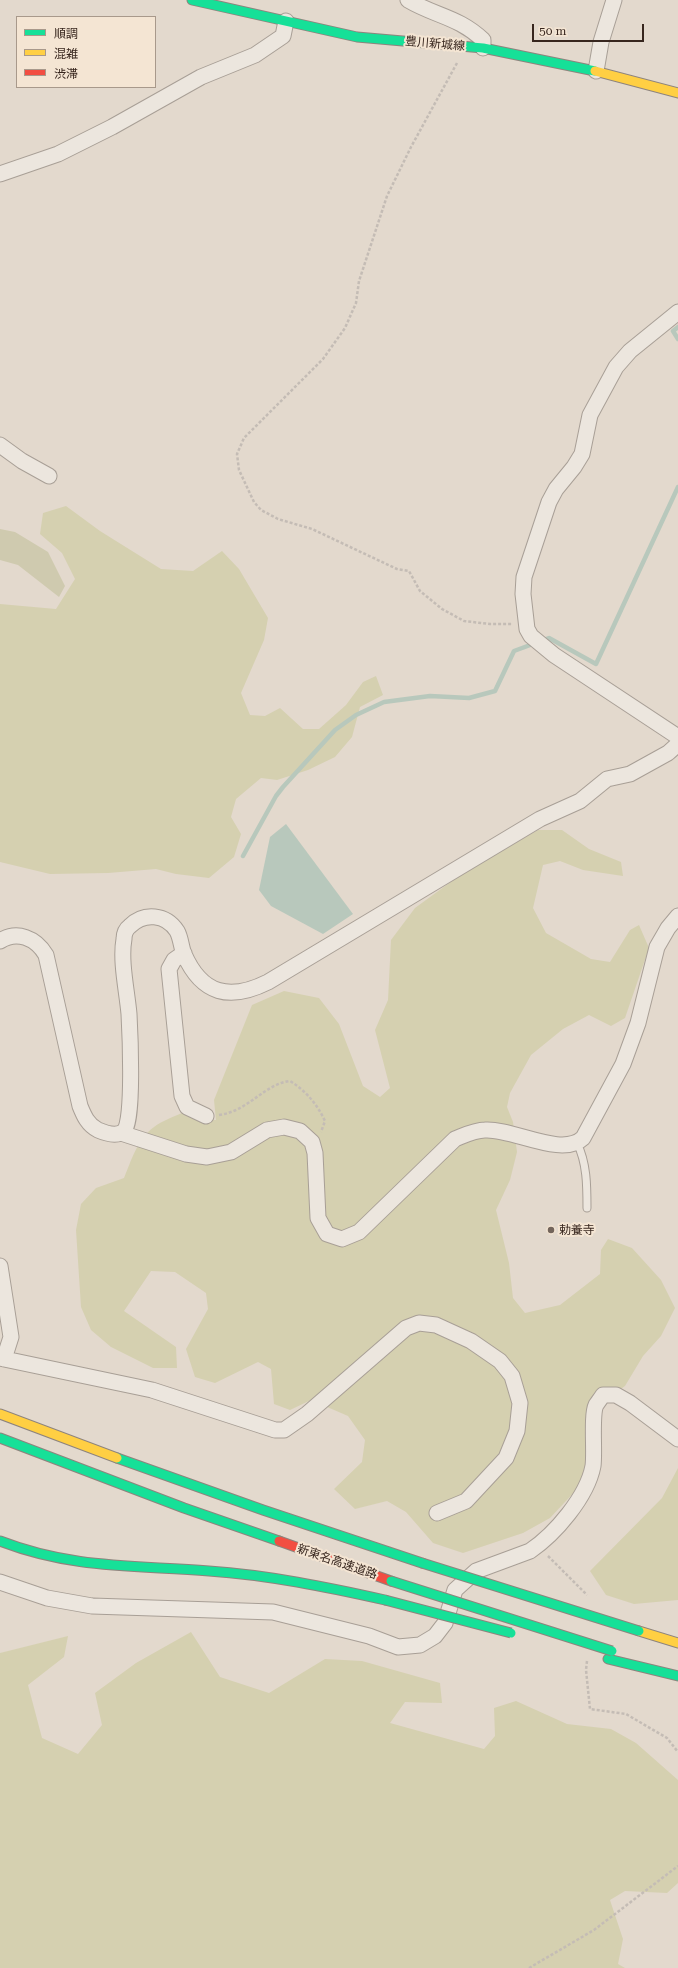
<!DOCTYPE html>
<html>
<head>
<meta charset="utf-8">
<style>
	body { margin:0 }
	#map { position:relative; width:678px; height:1968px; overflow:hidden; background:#e3d9cd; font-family:"Roboto Serif","Noto Sans JP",serif }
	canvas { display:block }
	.legend { position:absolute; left:16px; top:16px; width:140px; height:72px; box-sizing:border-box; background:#f4e5d3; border:1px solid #a8998b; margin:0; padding:5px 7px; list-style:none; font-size:12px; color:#37261e }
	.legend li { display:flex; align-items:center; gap:8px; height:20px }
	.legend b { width:20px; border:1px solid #a8998b }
	.scale { position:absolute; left:532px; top:24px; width:112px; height:18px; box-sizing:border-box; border:2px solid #37261e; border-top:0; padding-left:5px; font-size:12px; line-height:14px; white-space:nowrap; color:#37261e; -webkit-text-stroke:3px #f4e5d3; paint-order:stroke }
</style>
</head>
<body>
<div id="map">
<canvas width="678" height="1968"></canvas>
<ul class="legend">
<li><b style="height:5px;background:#16e098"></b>順調</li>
<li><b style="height:5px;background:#ffcf43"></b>混雑</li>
<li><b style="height:5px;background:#f24e42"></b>渋滞</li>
</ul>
<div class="scale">50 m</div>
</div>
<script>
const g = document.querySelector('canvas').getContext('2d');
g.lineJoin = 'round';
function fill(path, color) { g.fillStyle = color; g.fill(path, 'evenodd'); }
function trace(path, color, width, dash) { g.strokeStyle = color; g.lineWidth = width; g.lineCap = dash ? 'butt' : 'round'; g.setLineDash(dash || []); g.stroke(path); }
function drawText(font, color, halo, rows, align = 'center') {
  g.font = font + ' "Roboto Serif","Noto Sans JP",serif'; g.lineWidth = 4; g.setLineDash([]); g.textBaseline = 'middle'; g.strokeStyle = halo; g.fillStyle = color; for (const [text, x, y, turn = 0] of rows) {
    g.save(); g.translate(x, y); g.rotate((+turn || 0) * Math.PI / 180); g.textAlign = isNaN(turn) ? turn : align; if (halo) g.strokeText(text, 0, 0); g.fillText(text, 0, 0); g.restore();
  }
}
const green = new Path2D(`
	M 66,506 L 100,531 L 161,569 L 193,571 L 222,551 L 239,569 L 268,618 L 264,640 L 241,693 L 250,715 L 265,716 L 280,708 L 303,729 L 319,729 L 346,705 L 363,682 L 376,676 L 383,695 L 360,707 L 352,737 L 335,757 L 308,770 L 277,780 L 261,778 L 236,799 L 231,817 L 241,834 L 234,857 L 209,878 L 176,874 L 156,869 L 108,873 L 50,874 L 0,862 L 0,604 L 56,609 L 75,579 L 62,553 L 40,534 L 43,513 Z
	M 538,830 L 562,830 L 589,849 L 621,862 L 623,876 L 583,870 L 560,861 L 543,865 L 533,908 L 546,933 L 591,959 L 610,962 L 630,930 L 639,925 L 649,948 L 625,1018 L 611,1026 L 589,1015 L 563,1029 L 531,1055 L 510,1093 L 507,1107 L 513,1122 L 517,1152 L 510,1180 L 496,1210 L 509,1263 L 513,1298 L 525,1313 L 560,1305 L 600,1274 L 601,1250 L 608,1239 L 632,1248 L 661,1280 L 675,1308 L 661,1336 L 643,1356 L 625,1386 L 604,1401 L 589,1460 L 580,1486 L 550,1518 L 523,1533 L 463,1553 L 433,1543 L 406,1512 L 387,1501 L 355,1509 L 334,1489 L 362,1462 L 365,1440 L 348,1416 L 311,1400 L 290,1410 L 274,1404 L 271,1369 L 258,1362 L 215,1383 L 195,1377 L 186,1349 L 208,1309 L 206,1293 L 175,1272 L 151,1271 L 124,1311 L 176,1347 L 177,1368 L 153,1368 L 111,1347 L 91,1330 L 81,1307 L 76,1230 L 81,1204 L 96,1188 L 124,1178 C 131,1161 138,1138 154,1127 C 162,1121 173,1117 182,1113 L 202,1120 L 216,1120 L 214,1100 L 252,1005 L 284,991 L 319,998 L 339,1024 L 363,1086 L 380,1097 L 390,1088 L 375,1030 L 388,1000 L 391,940 L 415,908 L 463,873 Z
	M 678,1468 L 678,1600 L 634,1604 L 606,1595 L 590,1571 L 662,1498 Z
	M 191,1632 L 220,1677 L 269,1693 L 325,1659 L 362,1661 L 440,1683 L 442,1703 L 405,1702 L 390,1723 L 484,1749 L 495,1736 L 494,1708 L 516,1701 L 567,1724 L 611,1729 L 636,1743 L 678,1780 L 678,1883 L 667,1893 L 625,1891 L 610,1900 L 623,1939 L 618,1964 L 625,1968 L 0,1968 L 0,1653 L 68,1636 L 64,1657 L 28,1685 L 42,1738 L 78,1754 L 102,1725 L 95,1693 L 136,1663 Z`);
const cemetery = new Path2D(`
	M 0,529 L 15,532 L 48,552 L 65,586 L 59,597 L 18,565 L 0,560 Z`);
const water = new Path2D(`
	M 286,824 L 353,914 L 323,934 L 271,906 L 259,890 L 270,837 Z`);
const stream = new Path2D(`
	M 678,327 L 673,331 L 678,339
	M 243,856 L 276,796 L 283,787 L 335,730 L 356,715 L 384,702 L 430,696 L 469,698 L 495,691 L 514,651 L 549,638 L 596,664 L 678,487`);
const path = new Path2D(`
	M 457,63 L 411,147 L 387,196 L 359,281 L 356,303 L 345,328 L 323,359 L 244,438 L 237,454 L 239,470 L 254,502 L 261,510 L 278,519 L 312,529 L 397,569 L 409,571 L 420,591 L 442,609 L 464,621 L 490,624 L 513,624
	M 219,1115 C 249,1111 264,1084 290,1081 C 306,1091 317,1104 325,1121 L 321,1132
	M 548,1556 L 587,1595
	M 587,1661 L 586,1670 L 590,1709 L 626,1714 L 667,1738 L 678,1752
	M 529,1968 L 594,1930 L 678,1866`);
const lane = new Path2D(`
	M 577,1143 C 587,1163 587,1186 587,1208`);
const street = new Path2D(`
	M 408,0 C 435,16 459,17 483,40 L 483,48
	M 596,71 L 601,42 L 614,0
	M 0,174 L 58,154 L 112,127 L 201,77 L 255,55 L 283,36 L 286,21
	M 678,312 L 630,351 L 616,367 L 590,415 L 582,454 L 574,467 L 556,489 L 549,502 L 524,577 L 523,594 L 527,629 L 531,636 L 554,655 L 678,737
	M 0,445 L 22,461 L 49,476
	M 0,941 C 17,930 36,938 46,955 L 80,1106 C 84,1116 88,1125 98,1130 C 105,1133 117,1137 124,1131 C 134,1122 130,1032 129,1014 C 127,991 120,961 124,939 C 124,934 126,929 130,926 C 144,912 166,914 177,931 C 181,938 181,947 184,954 C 202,995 230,1001 268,982 L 540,819 L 580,801 L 607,779 L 630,774 L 668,753 L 678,744
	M 184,953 L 174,960 L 169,969 L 182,1096 L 187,1107 L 206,1116
	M 121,1133 L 186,1154 L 207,1157 L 231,1152 L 267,1130 L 284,1127 L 300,1131 L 312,1142 L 315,1153 L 318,1218 L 327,1234 L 342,1239 L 359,1232 L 455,1139 C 465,1135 475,1130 485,1130 C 512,1128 562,1158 583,1138 L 623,1064 L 638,1023 L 657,947 L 668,928 L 678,916
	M 0,1266 L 11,1337 L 4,1359
	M 0,1358 L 152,1390 L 275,1430 L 284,1430 L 307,1414 L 406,1328 L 419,1323 L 436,1325 L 471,1341 L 500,1361 L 512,1376 L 520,1403 L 517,1431 L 506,1458 L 466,1501 L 437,1513
	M 0,1582 L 47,1598 L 92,1606 L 273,1612 L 369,1636 L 398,1647 L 420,1645 L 435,1636 L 445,1623 L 455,1590 L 476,1571 L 530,1551 C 555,1534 587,1497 593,1466 C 595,1453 591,1415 596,1405 C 598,1402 601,1398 603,1395 L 616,1395 L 630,1403 L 678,1439`);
const fast = new Path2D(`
	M 192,0 L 357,37 L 483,48 L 595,71
	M 0,1438 L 184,1508 L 279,1541
	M 117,1458 L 263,1510 L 422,1563
	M 0,1541 C 72,1569 134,1565 209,1571 C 268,1575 327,1587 385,1600
	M 608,1659 L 678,1676`);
const slow = new Path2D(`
	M 595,71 L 678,93
	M 0,1414 L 117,1458
	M 639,1631 L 678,1643`);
const jam = new Path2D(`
	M 279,1541 L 391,1581`);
const fastBridge = new Path2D(`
	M 422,1563 L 639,1631
	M 391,1581 L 612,1651
	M 385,1600 L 511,1633`);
const markers = [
	[551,1230,4,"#73655b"]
];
const streetNames = [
	["豊川新城線",435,44,5],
	["新東名高速道路",337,1562,19]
];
const poiNames = [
	["勅養寺",559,1230]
];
fill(green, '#d5d0b0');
fill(cemetery, '#cfcaaf');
fill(water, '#b8c8bc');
trace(stream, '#b8c8bc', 4.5);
trace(lane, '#a89f96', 9);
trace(street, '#a89f96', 17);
trace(fast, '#8e847d', 11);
trace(slow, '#8e847d', 11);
trace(jam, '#8e847d', 11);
trace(path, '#c4bcb5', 2.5, [3, 2]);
trace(lane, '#ece6de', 7);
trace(street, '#ece6de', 15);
trace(fast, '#16e098', 9);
trace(slow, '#ffcf43', 9);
trace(jam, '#f24e42', 9);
trace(fastBridge, '#8e847d', 11, []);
trace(fastBridge, '#16e098', 9);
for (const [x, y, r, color] of markers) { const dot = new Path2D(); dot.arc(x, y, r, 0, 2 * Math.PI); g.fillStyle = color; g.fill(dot); trace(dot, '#f4e5d3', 1.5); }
drawText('12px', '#37261e', '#f4e5d3', streetNames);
drawText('12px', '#37261e', '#f4e5d3', poiNames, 'left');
</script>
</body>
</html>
